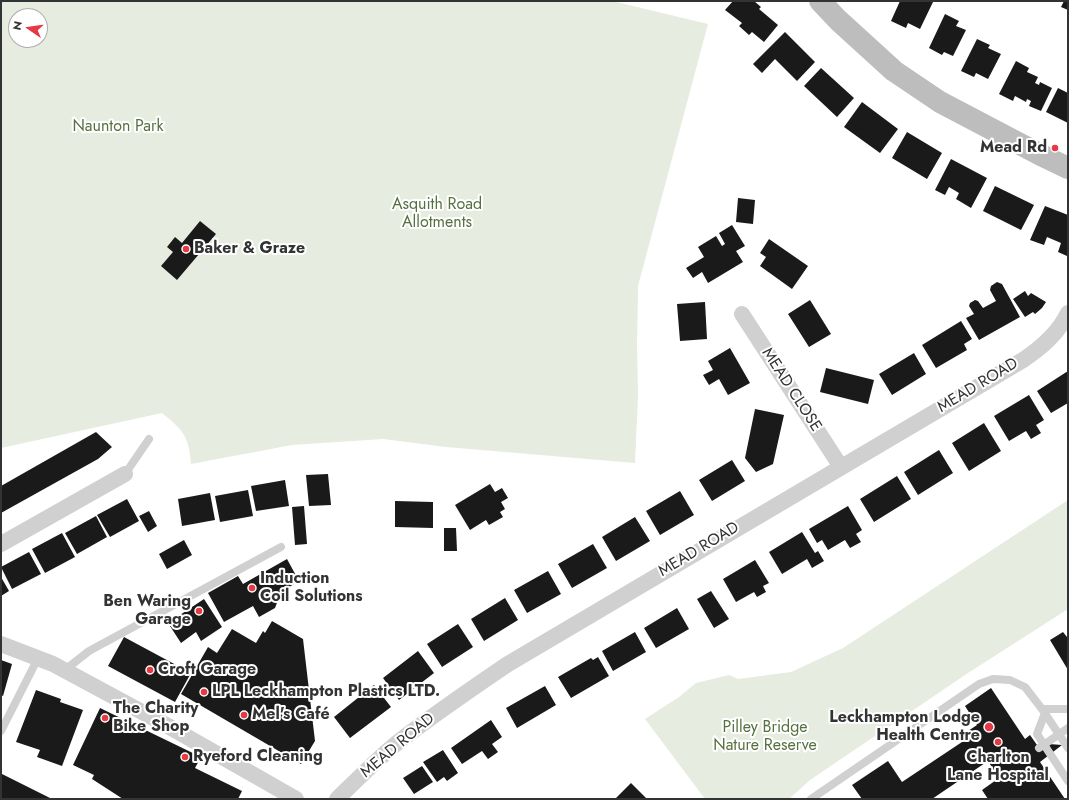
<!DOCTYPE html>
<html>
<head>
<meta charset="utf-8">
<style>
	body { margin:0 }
	#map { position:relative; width:1069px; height:800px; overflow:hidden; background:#fff; font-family:Jost,sans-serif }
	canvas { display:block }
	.frame { position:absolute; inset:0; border:2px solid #333; pointer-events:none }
	.north { position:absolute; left:8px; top:8px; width:40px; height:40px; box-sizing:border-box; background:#fff; border:1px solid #adadad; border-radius:50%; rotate:283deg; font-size:11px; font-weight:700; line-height:16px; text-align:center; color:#333 }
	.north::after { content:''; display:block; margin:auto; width:14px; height:18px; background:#e63946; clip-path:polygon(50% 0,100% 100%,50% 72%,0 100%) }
</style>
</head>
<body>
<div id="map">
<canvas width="1069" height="800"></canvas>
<div class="frame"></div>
<div class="north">N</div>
</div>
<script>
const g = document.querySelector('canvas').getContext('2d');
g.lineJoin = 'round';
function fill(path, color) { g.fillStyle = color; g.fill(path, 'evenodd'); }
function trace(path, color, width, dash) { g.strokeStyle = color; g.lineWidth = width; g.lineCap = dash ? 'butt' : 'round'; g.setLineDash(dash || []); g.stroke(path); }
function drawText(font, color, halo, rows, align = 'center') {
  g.font = font + ' Jost,sans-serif'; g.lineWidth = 4; g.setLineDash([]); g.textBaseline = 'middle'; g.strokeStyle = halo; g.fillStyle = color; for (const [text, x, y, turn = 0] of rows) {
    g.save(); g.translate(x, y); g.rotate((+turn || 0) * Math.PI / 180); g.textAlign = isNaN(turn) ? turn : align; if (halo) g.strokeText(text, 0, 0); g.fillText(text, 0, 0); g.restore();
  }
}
const green = new Path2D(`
	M 1,1 L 612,1 L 708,24 L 638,286 L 637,346 L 638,396 L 635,463 L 446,447 L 383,439 L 292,445 L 191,464 C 189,436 183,430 162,413 L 1,448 ZM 16,16 L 40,16 L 40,40 L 16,40 Z
	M 1068,500 L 1068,609 L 968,673 L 810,780 L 789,799 L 705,799 L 645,719 L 679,697 L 696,683 L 729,675 L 738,679 L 791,672 L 843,648 Z`);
const building = new Path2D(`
	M 733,1 L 754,1 L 761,7 L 759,9 L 778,25 L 764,42 L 752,32 L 749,35 L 739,26 L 742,23 L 725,10 Z
	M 900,1 L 933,2 L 920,29 L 908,23 L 906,28 L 891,21 Z
	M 1064,1 L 1068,1 L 1068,10 L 1061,7 Z
	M 945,14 L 959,21 L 956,26 L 966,30 L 953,56 L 944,52 L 942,55 L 929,48 Z
	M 785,32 L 815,62 L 797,81 L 775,59 L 762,73 L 753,64 Z
	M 977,39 L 990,45 L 988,48 L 1001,54 L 988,79 L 976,73 L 974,77 L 961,71 Z
	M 1016,61 L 1029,68 L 1027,72 L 1038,77 L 1035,83 L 1039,85 L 1040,82 L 1052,88 L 1041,111 L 1029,106 L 1031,101 L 1027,99 L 1026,102 L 1015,96 L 1013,101 L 999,94 Z
	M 821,68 L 854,98 L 837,117 L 804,86 Z
	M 1058,88 L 1068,93 L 1068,123 L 1046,112 Z
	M 862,102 L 898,129 L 880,153 L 844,127 Z
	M 907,132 L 942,153 L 927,179 L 892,158 Z
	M 951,159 L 987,178 L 971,208 L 956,199 L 959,193 L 949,187 L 945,195 L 935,190 Z
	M 995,186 L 1034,205 L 1021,230 L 983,211 Z
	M 738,198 L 755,200 L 753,224 L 736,222 Z
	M 1045,206 L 1068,215 L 1067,256 L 1058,252 L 1061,243 L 1047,237 L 1044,245 L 1030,240 Z
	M 200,221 L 216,234 L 177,280 L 161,266 L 173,252 L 167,247 L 175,237 L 182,243 Z
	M 732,225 L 745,246 L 736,251 L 743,262 L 708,283 L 702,272 L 693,278 L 686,268 L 704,257 L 698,247 L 716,236 L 722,246 L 725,244 L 719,233 Z
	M 769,239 L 808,266 L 792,289 L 760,266 L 766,257 L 760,253 Z
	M 997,282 L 1002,284 L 1020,317 L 979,340 L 966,318 L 974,314 L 969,306 L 970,303 L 975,300 L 978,301 L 983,308 L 996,301 L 990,290 L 991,286 Z
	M 1025,291 L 1028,296 L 1031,293 L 1046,302 L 1042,308 L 1035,314 L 1033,312 L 1025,317 L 1013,299 Z
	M 810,300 L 831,334 L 809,347 L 788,314 Z
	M 705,302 L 707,339 L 680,341 L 677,304 Z
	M 961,321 L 972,339 L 964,344 L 967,350 L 936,368 L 922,345 Z
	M 730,348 L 750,383 L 728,395 L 719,379 L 709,385 L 703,375 L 713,370 L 708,361 Z
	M 914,353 L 926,374 L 892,395 L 879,374 Z
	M 826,368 L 874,380 L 868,404 L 820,392 Z
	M 1068,371 L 1068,403 L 1051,413 L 1037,391 Z
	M 1029,395 L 1044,420 L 1036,425 L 1041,433 L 1031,439 L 1026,431 L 1009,441 L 994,416 Z
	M 755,409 L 784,415 L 773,464 L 756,472 L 745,458 Z
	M 984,423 L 1001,451 L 969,471 L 952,443 Z
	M 96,432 L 112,447 L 98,459 L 1,513 L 1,486 Z
	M 939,450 L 953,473 L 918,495 L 904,472 Z
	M 732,460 L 745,481 L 712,501 L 699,480 Z
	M 328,474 L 331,505 L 309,506 L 306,475 Z
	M 897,476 L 911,499 L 874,522 L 860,499 Z
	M 285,480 L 289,506 L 256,511 L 251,486 Z
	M 490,484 L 495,492 L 502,488 L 508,498 L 501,502 L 505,509 L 500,512 L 503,517 L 489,525 L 486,520 L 470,530 L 455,505 Z
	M 248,490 L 253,516 L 220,522 L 215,496 Z
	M 680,491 L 694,515 L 660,535 L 646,511 Z
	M 210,493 L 215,520 L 182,526 L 178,499 Z
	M 127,499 L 139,521 L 110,537 L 97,515 Z
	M 395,501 L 433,502 L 433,528 L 395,527 Z
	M 304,506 L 307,544 L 295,545 L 292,507 Z
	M 848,506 L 862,530 L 856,534 L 861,542 L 850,548 L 845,540 L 828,550 L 822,540 L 817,543 L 809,529 Z
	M 149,511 L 157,526 L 148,532 L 139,516 Z
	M 96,516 L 107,537 L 77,554 L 65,533 Z
	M 635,517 L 650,541 L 616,561 L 602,537 Z
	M 444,528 L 456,528 L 457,551 L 444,551 Z
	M 802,532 L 815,553 L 818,551 L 824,561 L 812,568 L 807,559 L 782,574 L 769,552 Z
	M 62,533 L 75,557 L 45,573 L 32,549 Z
	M 184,540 L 192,555 L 167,569 L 159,554 Z
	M 593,544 L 607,568 L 572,588 L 558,564 Z
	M 29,552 L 41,574 L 12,589 L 1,567 Z
	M 287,559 L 299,581 L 281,592 L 275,608 L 259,617 L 253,606 L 224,622 L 208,593 L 238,576 L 243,584 Z
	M 755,560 L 769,583 L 763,586 L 766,592 L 757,597 L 754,592 L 736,602 L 723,579 Z
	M 548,571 L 561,594 L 527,613 L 514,590 Z
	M 1,577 L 9,591 L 1,596 Z
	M 711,591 L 729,619 L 714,628 L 697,599 Z
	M 505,598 L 518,620 L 484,641 L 471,619 Z
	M 204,599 L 222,627 L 201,641 L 196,632 L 181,643 L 168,623 Z
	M 677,608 L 689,629 L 656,648 L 644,628 Z
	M 272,621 L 303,639 L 315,741 L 301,764 L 181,694 L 208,647 L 217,653 L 232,629 L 256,643 L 263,631 L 265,633 Z
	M 458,624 L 473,647 L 442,667 L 427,644 Z
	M 635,632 L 646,652 L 613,671 L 602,651 Z
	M 1063,632 L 1067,637 L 1068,636 L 1068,670 L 1050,640 Z
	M 124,637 L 191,673 L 175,702 L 108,666 Z
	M 418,651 L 434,673 L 399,700 L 383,678 Z
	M 598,657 L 609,676 L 571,698 L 558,677 L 591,658 L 593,660 Z
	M 1,660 L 12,664 L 3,696 L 1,695 Z
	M 374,685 L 391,707 L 350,738 L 334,717 Z
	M 545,686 L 556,705 L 517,728 L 506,708 Z
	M 991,688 L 1025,739 L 1030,735 L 1037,745 L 1049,744 L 1062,745 L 1040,762 L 1065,799 L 988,799 L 982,790 L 999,778 L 988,761 L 932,799 L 862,799 L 852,785 L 888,761 L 902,782 L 968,738 L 965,733 L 977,725 L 965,706 Z
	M 36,690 L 61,699 L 60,702 L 83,710 L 62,766 L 37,757 L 40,750 L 16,742 Z
	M 100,708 L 201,757 L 195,768 L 242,791 L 238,799 L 123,799 L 92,779 L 94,775 L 73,765 Z
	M 491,720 L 502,737 L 492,744 L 498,752 L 488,759 L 482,751 L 462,764 L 451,748 Z
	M 443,750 L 458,773 L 447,781 L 444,777 L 437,782 L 423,762 Z
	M 422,766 L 433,782 L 414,794 L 403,778 Z
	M 2,774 L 52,799 L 1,799 Z
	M 631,783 L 647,799 L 615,799 Z`);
const lane = new Path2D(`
	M 125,474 L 149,439
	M 65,670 L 89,651 L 281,547
	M 1042,709 L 1068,709
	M 1045,713 L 1037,734 L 1068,781
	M 1,731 L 38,658
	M 1039,748 L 1068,728
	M 811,799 L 979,684 L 993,679 L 1010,680 L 1025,687 L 1042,709 L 1068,748`);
const street = new Path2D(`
	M 742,314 L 841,467
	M 1,544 L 125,474
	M 1,644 L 53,664 L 168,726 L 296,799
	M 337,799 C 357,780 376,760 397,743 C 433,715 471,689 508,664 L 1023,360 C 1041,348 1058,334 1068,313`);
const secondary = new Path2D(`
	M 820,1 L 838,20 L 894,71 L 940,102 L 1039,154 L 1068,168`);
const markers = [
	[1055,148,4,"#e63946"],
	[186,249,4,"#e63946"],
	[252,588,4,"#e63946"],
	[199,611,4,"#e63946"],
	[150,670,4,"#e63946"],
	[204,692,4,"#e63946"],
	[244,715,4,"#e63946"],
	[105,718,4,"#e63946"],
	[989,727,5,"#e63946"],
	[998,742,4,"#e63946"],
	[185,757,4,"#e63946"]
];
const parkNames = [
	["Naunton Park",118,127],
	["Asquith Road",437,205],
	["Allotments",437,223],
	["Pilley Bridge",765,728],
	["Nature Reserve",765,746]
];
const poiNames = [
	["Mead Rd",1047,148,"right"],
	["Baker & Graze",194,249],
	["Induction",260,579],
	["Coil Solutions",260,597],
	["Ben Waring",191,602,"right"],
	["Garage",191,620,"right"],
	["Croft Garage",158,670],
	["LPL Leckhampton Plastics LTD.",212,692],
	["The Charity",113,709],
	["Bike Shop",113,727],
	["Mel's Café",252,715],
	["Leckhampton Lodge",980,718,"right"],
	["Health Centre",980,736,"right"],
	["Ryeford Cleaning",193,757],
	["Charlton",998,758,"center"],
	["Lane Hospital",998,776,"center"]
];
const streetNames = [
	["MEAD ROAD",978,386,-31],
	["MEAD CLOSE",791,390,57],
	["MEAD ROAD",699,550,-31],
	["MEAD ROAD",398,746,-40]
];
fill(green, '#e6ecdf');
fill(building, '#1a1a1a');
trace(lane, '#d0d0d0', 8);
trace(street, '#d0d0d0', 16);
trace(secondary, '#bdbdbd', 22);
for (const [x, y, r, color] of markers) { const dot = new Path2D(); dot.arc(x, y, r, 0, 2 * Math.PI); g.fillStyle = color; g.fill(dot); trace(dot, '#fff', 1.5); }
drawText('16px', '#56703f', '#fff', parkNames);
drawText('bold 16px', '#333', '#fff', poiNames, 'left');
drawText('16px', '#333', '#fff', streetNames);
</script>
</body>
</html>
